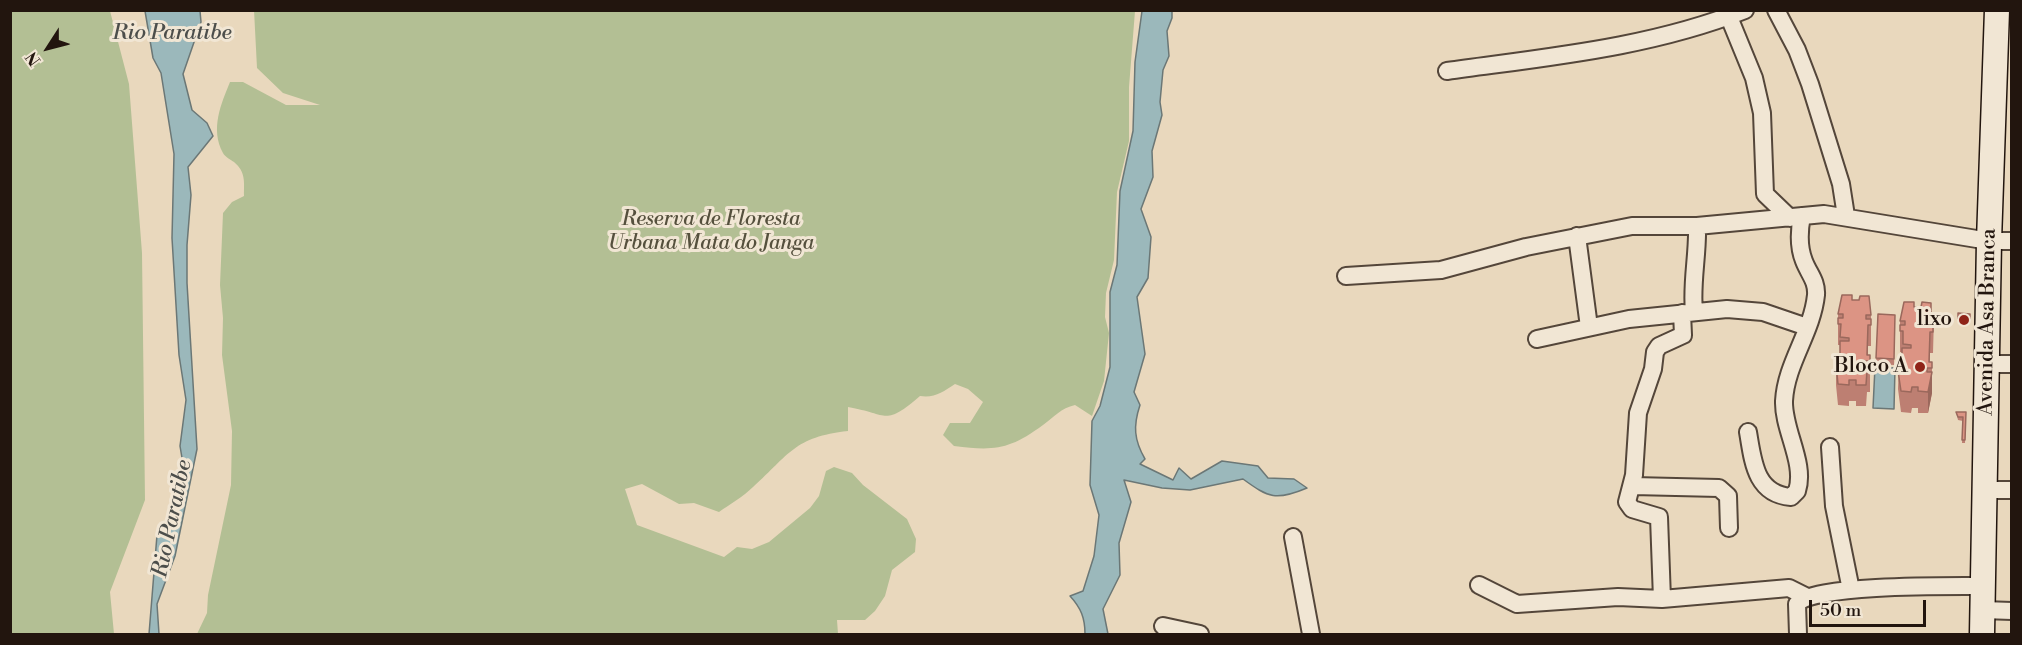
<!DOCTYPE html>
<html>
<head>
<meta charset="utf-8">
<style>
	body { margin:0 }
	#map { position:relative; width:2022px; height:645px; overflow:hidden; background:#e9d8bd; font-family:"Libre Bodoni",serif }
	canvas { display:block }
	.frame { position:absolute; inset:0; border:12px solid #22150e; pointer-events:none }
	.north { position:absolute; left:18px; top:18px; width:60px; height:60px; -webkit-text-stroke:4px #f1e6d4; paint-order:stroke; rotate:234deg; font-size:16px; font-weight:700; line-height:24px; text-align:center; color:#22150e }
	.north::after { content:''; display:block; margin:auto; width:21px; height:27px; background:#22150e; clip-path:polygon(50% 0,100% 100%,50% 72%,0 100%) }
	.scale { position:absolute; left:1809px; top:600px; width:117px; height:27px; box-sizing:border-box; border:3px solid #22150e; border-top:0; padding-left:8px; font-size:18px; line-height:21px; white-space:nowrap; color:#22150e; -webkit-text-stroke:4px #f1e6d4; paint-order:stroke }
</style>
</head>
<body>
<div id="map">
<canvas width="2022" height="645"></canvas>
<div class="frame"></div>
<div class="north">N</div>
<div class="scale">50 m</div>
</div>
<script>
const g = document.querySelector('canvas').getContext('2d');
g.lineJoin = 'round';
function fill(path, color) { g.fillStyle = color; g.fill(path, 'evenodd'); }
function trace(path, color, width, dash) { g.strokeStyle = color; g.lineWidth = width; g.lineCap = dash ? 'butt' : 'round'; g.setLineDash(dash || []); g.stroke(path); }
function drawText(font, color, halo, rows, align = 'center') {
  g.font = font + ' "Libre Bodoni",serif'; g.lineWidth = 6; g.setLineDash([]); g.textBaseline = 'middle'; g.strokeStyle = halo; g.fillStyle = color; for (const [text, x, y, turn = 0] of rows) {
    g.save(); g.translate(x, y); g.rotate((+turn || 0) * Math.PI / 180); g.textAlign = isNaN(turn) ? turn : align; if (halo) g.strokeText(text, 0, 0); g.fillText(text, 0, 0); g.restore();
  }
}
const green = new Path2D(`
	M 254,10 L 1135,11 L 1129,87 L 1129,141 L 1117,192 L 1114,260 L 1106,293 L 1105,317 L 1109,333 L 1104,381 L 1092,416 L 1075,405 C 1061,408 1054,417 1043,425 C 1009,450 994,451 954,446 L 943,435 L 950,423 L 970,423 L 983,402 L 968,389 L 955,384 C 943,392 935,398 920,396 C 884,427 889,414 848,407 L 848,431 C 794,437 790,454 753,487 C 743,497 730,504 719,512 L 694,503 L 679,504 L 642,484 L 625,489 L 637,525 L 724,557 L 737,547 L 752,549 L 769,542 L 810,508 L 819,496 L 826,471 L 834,467 L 852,473 L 863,485 L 907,519 L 916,539 L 915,552 L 892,570 L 885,596 L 875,611 L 865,620 L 837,620 L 838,634 L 197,634 L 207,613 L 208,595 L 231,485 L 232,431 L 222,355 L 223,318 L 220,285 L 223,213 L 232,202 L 244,196 C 244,182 246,172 234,162 C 231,160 225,157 223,153 C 210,129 221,104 230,82 L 243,82 L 286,105 L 320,105 L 283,93 L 257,68 Z
	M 10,11 L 110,11 L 129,84 L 142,253 L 145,500 L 110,592 L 114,634 L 11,634 Z`);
const water = new Path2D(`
	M 145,11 L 200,11 L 201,22 L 183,74 L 192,110 L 207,123 L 213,136 L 188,167 L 191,195 L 187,245 L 187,283 L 197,449 L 175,556 L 157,604 L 159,634 L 149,634 L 157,535 L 165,526 L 174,506 L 183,464 L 180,446 L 186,400 L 179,355 L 172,238 L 174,154 L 161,73 L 153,58 Z
	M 1142,11 L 1172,11 L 1172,18 L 1167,31 L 1169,56 L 1163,70 L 1160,102 L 1162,115 L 1152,151 L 1153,177 L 1141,209 L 1151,237 L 1148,278 L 1137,297 L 1145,354 L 1134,392 L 1140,405 C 1133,426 1134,440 1145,459 L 1140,464 L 1173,480 L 1179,468 L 1191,479 L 1222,461 L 1258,466 L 1268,478 L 1294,479 L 1307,488 C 1276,501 1269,498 1243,479 L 1190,490 L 1162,488 L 1124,480 L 1131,502 L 1119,543 L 1120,575 L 1103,609 L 1108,634 L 1085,634 C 1085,618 1081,608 1070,596 L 1083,591 L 1094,556 L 1099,515 L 1090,485 L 1092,421 L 1100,406 L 1110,367 L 1110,292 L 1117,265 L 1120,191 L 1133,131 L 1135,62 Z
	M 1875,367 L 1895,368 L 1894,409 L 1873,408 Z`);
const street = new Path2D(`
	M 1776,10 L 1797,50 L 1810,84 L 1841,184 L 1846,216
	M 1729,17 L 1754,78 L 1762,113 L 1765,194 L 1790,218
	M 1447,71 C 1547,57 1649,48 1745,10
	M 1577,236 L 1589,327
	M 1346,276 L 1441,270 L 1526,247 L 1632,226 L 1697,226 L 1824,214 L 1989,241 L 2012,241
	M 1694,312 C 1691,283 1698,255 1697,226
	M 1537,339 L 1629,319 L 1727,309 L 1763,312 L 1807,327
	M 1987,364 L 2012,364
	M 1748,432 C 1753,461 1755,494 1791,497 L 1797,491 C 1806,463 1783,430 1784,401 C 1786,363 1812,333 1816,295 C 1817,281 1809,274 1804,261 C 1798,246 1799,231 1802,216
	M 1830,447 L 1834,506 L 1851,590
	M 1633,486 L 1719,488 L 1728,496 L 1729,528
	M 1985,490 L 2012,490
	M 1293,537 L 1311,634
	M 1479,585 L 1517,604 L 1618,597 L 1662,599 L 1789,588 L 1807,597
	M 1662,599 L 1659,517 L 1632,509 L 1627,502 L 1634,475 L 1638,413 L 1653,369 L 1655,352 L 1659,346 L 1683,335 L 1682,313
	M 1983,610 L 2012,611
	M 1163,626 L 1200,634
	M 1798,634 L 1797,604 C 1811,584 1954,586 1984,586`);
const secondary = new Path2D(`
	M 1982,634 L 1989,241 L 1997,10`);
const wall = new Path2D(`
	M 1852,300 L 1871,315 L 1871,346 L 1868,346 L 1868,355 L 1870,355 L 1870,392 L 1867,392 L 1866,406 L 1856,406 L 1856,401 L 1849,401 L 1849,406 L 1838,405 L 1836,385 L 1836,354 L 1840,354 L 1840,345 L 1838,345 L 1838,314 Z
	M 1914,307 L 1931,317 L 1934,317 L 1933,353 L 1930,353 L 1930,362 L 1932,362 L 1932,393 L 1928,413 L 1918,413 L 1918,408 L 1912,408 L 1911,413 L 1901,412 L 1898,389 L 1899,361 L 1902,361 L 1902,352 L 1900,352 L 1900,321 Z
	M 1958,313 L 1970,319 L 1970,322 L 1958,322 Z
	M 1878,314 L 1895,315 L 1894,365 L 1876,364 Z
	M 1956,412 L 1966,412 L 1965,443 L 1962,443 L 1963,421 L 1958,420 Z`);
const shadedWall = new Path2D(`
	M 1932,372 L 1932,393 L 1928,413 L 1928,392 Z`);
const building = new Path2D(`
	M 1842,295 L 1852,295 L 1852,300 L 1859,300 L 1860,296 L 1869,296 L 1871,315 L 1866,315 L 1866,319 L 1871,319 L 1871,325 L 1868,325 L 1867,355 L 1870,355 L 1870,361 L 1865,361 L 1865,365 L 1870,365 L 1870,371 L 1867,371 L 1866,385 L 1856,385 L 1856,380 L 1849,380 L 1849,385 L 1838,384 L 1836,364 L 1841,364 L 1841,361 L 1836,361 L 1836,354 L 1840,354 L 1840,341 L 1849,341 L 1849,338 L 1840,337 L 1841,324 L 1838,324 L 1838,318 L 1843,318 L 1843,314 L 1838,314 Z
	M 1904,302 L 1914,302 L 1914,307 L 1921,307 L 1922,302 L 1931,303 L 1931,317 L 1934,317 L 1933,322 L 1929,322 L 1928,326 L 1933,326 L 1933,332 L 1930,332 L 1929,362 L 1932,362 L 1932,368 L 1927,368 L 1927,372 L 1932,372 L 1928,392 L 1918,391 L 1918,387 L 1912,387 L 1911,392 L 1901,391 L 1898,371 L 1903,371 L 1903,368 L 1898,367 L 1899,361 L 1902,361 L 1902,348 L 1911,348 L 1911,345 L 1903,344 L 1903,331 L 1900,331 L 1900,325 L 1905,325 L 1905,321 L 1900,321 Z
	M 1958,313 L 1970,314 L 1970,319 L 1958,319 Z
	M 1878,314 L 1895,315 L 1894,359 L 1876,358 Z
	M 1956,412 L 1966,412 L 1965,440 L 1962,440 L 1963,417 L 1958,417 Z`);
const markers = [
	[1964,320,6,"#8f2418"],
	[1920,367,6,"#8f2418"]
];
const parkNames = [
	["Reserva de Floresta",711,220],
	["Urbana Mata do Janga",711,244]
];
const poiNames = [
	["lixo",1952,320],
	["Bloco A",1908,367]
];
const streetNames = [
	["Avenida Asa Branca",1988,322,-89]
];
const waterNames = [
	["Rio Paratibe",172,34],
	["Rio Paratibe",173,519,-78]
];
fill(green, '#b3bf94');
fill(water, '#9bb8bb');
trace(water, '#6b7776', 1.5);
trace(street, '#54463a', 20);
trace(secondary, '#22150e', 27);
trace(street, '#f1e6d4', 16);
trace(secondary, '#f1e6d4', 24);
fill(wall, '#bd7f72');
fill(shadedWall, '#9a685c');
fill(building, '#dc9484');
trace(building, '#9a685c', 1.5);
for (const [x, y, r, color] of markers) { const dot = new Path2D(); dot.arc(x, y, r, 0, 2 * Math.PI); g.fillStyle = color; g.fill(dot); trace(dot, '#f1e6d4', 2); }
drawText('italic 21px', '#55503d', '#f1e6d4', parkNames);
drawText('21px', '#22150e', '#f1e6d4', poiNames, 'right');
drawText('21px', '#22150e', '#f1e6d4', streetNames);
drawText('italic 22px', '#4c4e4b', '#f1e6d4', waterNames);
</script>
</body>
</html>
